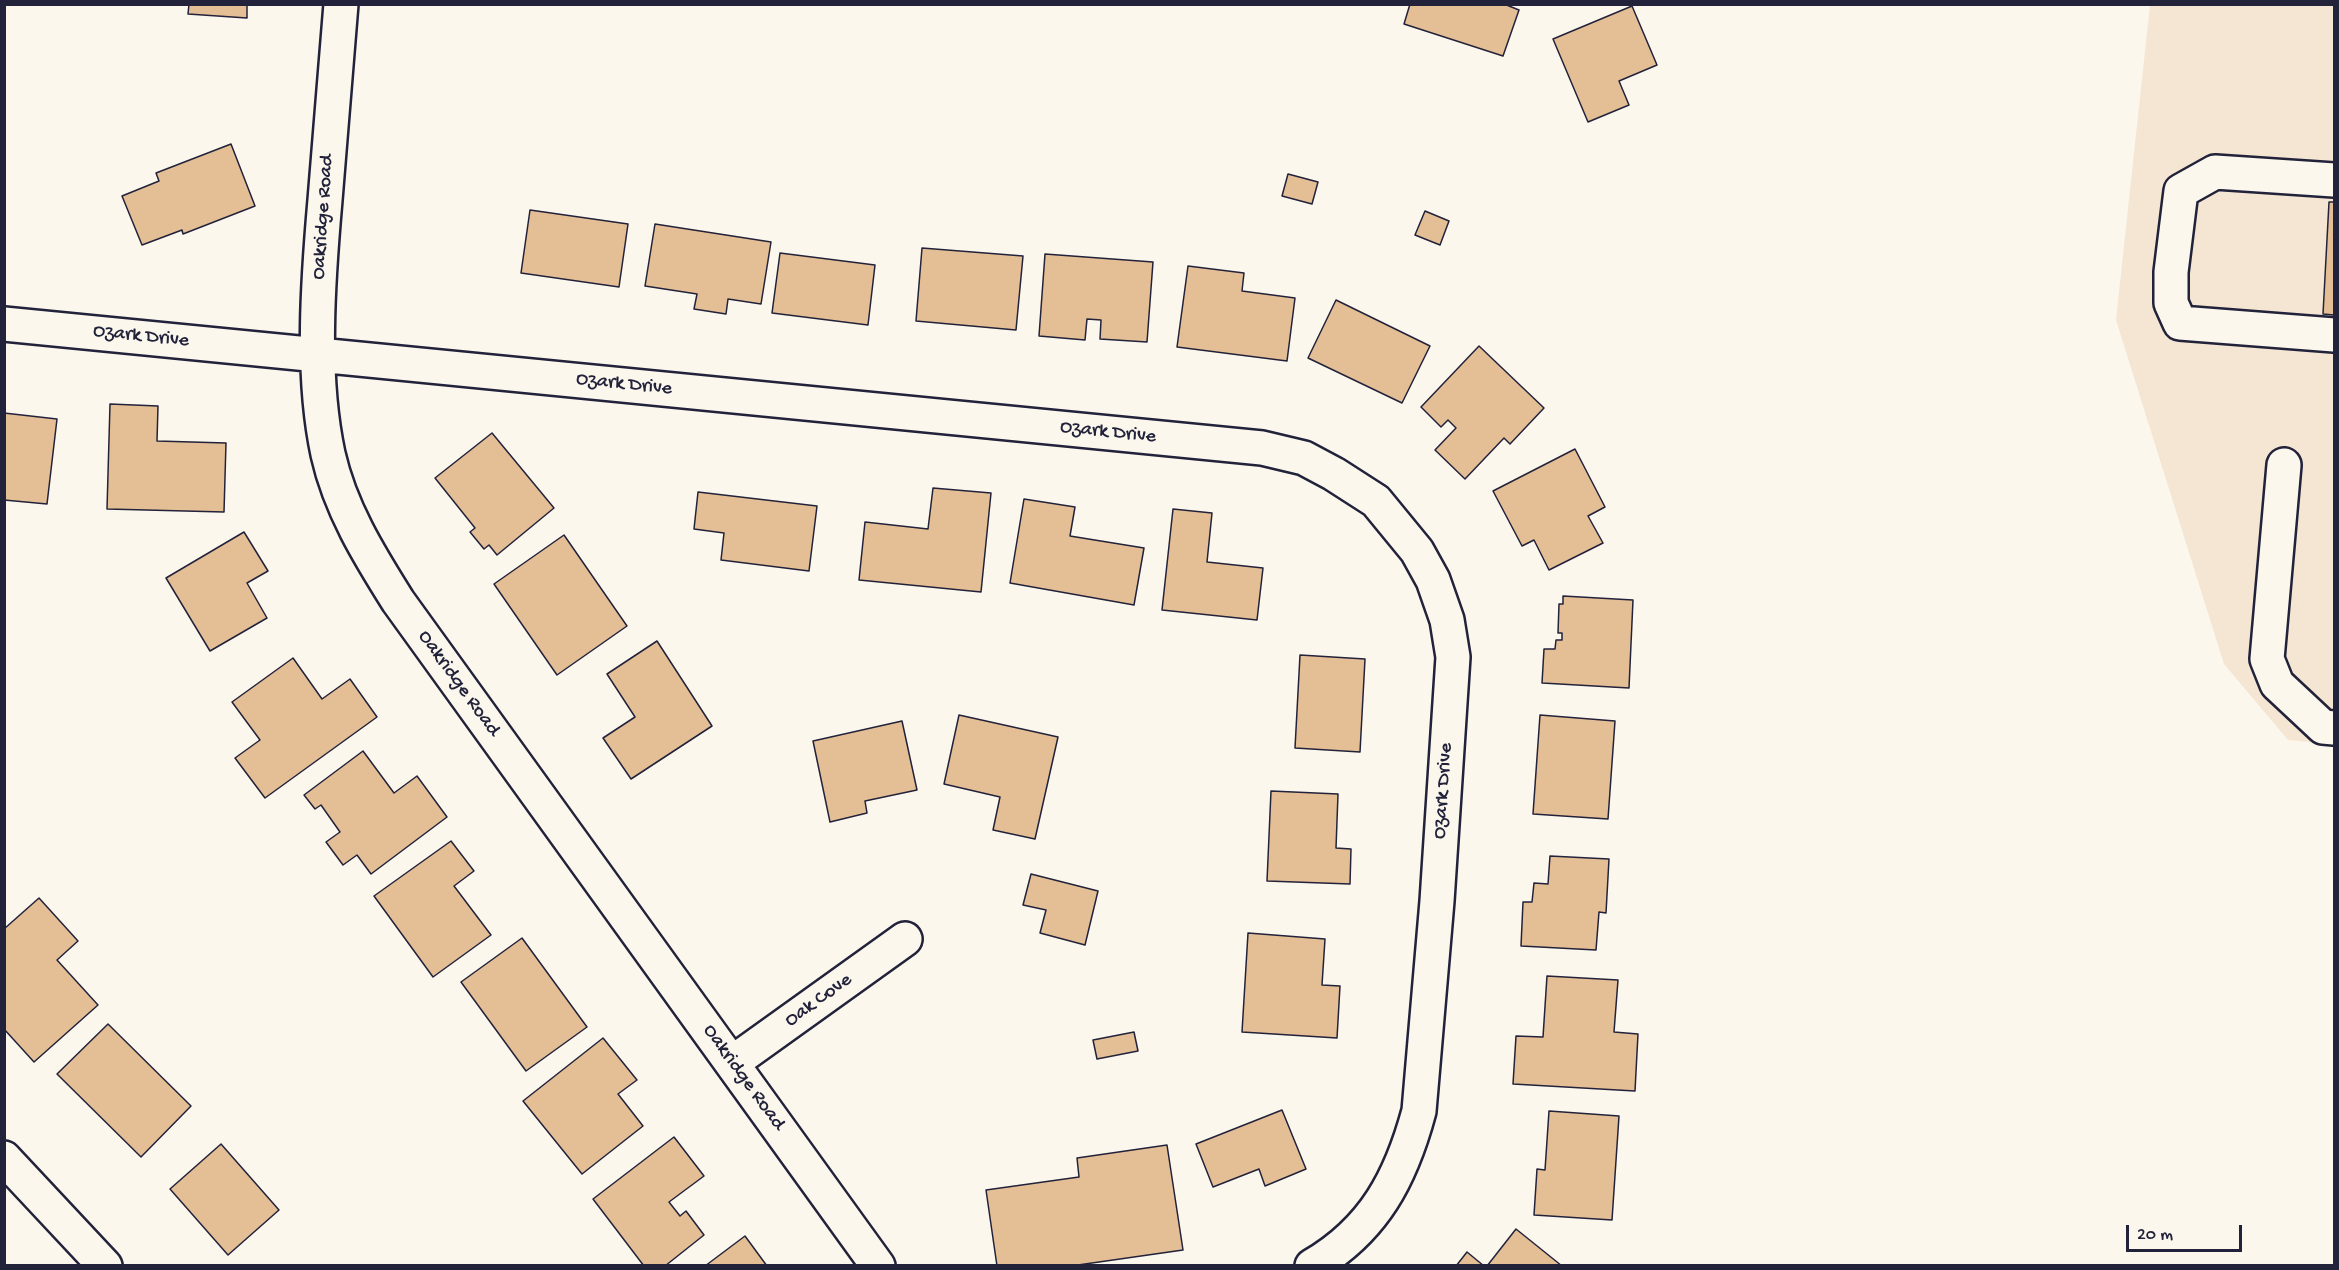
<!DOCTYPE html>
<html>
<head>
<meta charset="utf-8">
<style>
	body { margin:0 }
	#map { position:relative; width:2339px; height:1270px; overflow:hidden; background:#fbf7ec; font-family:"Gochi Hand",sans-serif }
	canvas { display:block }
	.frame { position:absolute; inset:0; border:6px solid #22223b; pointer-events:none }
	.scale { position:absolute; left:2126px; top:1225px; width:116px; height:27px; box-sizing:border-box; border:3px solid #22223b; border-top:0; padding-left:8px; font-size:18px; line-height:21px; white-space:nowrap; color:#22223b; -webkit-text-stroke:4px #fbf7ec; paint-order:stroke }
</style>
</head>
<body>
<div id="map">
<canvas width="2339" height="1270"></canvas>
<div class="frame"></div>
<div class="scale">20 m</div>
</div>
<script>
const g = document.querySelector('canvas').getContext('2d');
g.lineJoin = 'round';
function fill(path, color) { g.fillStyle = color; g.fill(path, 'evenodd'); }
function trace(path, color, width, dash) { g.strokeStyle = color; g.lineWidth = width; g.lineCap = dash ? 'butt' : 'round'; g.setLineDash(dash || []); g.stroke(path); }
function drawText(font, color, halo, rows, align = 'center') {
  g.font = font + ' "Gochi Hand",sans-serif'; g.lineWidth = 6; g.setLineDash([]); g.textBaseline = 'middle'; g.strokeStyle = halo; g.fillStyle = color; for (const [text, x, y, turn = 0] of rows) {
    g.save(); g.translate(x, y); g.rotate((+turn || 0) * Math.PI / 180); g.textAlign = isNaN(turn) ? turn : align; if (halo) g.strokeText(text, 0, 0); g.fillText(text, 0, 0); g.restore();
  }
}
const built = new Path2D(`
	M 2150,5 L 2334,5 L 2334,744 L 2288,740 L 2224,664 L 2116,320 Z`);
const building = new Path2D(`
	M 189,4 L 247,4 L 247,18 L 188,14 Z
	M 1410,4 L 1504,4 L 1519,10 L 1503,56 L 1404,24 Z
	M 1632,6 L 1657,65 L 1619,81 L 1629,105 L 1588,122 L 1553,39 Z
	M 231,144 L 255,206 L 183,234 L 182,230 L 142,245 L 122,196 L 159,181 L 156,173 Z
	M 1288,174 L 1318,182 L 1312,204 L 1282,196 Z
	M 2329,202 L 2334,202 L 2334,315 L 2323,314 Z
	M 530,210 L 628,224 L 619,287 L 521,273 Z
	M 1425,211 L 1449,221 L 1440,245 L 1415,235 Z
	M 655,224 L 771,242 L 761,304 L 728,299 L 726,314 L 694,309 L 697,294 L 645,286 Z
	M 922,248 L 1023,256 L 1016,330 L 916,321 Z
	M 780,253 L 875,265 L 868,325 L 772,313 Z
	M 1045,254 L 1153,262 L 1147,342 L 1100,339 L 1101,320 L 1087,319 L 1085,340 L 1039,336 Z
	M 1188,266 L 1244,273 L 1242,291 L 1295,298 L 1287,361 L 1177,347 Z
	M 1336,300 L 1430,346 L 1402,403 L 1308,358 Z
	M 1479,346 L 1544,408 L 1510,444 L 1504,438 L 1465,479 L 1435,450 L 1456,428 L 1448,420 L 1441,427 L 1421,407 Z
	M 110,404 L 158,406 L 157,441 L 226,443 L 224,512 L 107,509 Z
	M 4,413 L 57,419 L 47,504 L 4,500 Z
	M 492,433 L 554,508 L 497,555 L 489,545 L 484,549 L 470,532 L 475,528 L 435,478 Z
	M 1575,449 L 1605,507 L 1588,516 L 1603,543 L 1549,570 L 1534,540 L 1522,546 L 1493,491 Z
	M 933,488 L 991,493 L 981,592 L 859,580 L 865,522 L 928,529 Z
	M 698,492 L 817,506 L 809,571 L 721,560 L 724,533 L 694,529 Z
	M 1024,499 L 1075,507 L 1070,536 L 1144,548 L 1134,605 L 1010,583 Z
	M 1173,509 L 1212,513 L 1207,562 L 1263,568 L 1257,620 L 1162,610 Z
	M 244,532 L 268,571 L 247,583 L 267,618 L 210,651 L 166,578 Z
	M 564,535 L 627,626 L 557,675 L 494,584 Z
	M 1563,596 L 1633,600 L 1629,688 L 1542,683 L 1544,649 L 1555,649 L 1556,640 L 1562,640 L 1562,633 L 1558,633 L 1559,604 L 1563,604 Z
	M 657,641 L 712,726 L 631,779 L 603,738 L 635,717 L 607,674 Z
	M 1300,655 L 1365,659 L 1360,752 L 1295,748 Z
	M 293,658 L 322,699 L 350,679 L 377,717 L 265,798 L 235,758 L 260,740 L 232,702 Z
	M 959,715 L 1058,737 L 1035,839 L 993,830 L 1000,797 L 944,784 Z
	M 1540,715 L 1615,721 L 1608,819 L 1533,814 Z
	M 902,721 L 917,790 L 865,801 L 867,813 L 830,822 L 813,741 Z
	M 363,751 L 394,793 L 417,776 L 447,817 L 371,874 L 357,855 L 343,865 L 326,842 L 340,832 L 321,805 L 315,809 L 304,795 Z
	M 1271,791 L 1338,794 L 1336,848 L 1351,849 L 1350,884 L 1267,881 Z
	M 451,841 L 474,871 L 454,886 L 491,935 L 433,977 L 374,896 Z
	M 1550,856 L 1609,859 L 1606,913 L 1599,912 L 1596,950 L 1521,946 L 1523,902 L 1532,902 L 1534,883 L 1548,884 Z
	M 1031,874 L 1098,891 L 1085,945 L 1040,933 L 1046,910 L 1023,905 Z
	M 39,898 L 78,941 L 57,960 L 98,1005 L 34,1062 L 4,1029 L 4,929 Z
	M 1248,933 L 1325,939 L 1322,985 L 1340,986 L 1337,1038 L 1242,1032 Z
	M 522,938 L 587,1027 L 526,1071 L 461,982 Z
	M 1547,976 L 1618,980 L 1614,1032 L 1638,1034 L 1635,1091 L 1513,1084 L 1516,1036 L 1543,1037 Z
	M 108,1024 L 191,1106 L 141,1157 L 57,1074 Z
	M 1134,1032 L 1138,1051 L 1097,1059 L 1093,1040 Z
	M 603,1038 L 637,1080 L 618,1094 L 643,1126 L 582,1174 L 523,1101 Z
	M 1282,1110 L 1306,1169 L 1265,1186 L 1259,1169 L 1213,1187 L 1196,1144 Z
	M 1549,1111 L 1619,1116 L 1612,1220 L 1534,1215 L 1537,1169 L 1545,1170 Z
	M 674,1137 L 704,1176 L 669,1202 L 680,1216 L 686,1211 L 704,1235 L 665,1266 L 644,1266 L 593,1199 Z
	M 221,1144 L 279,1210 L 228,1255 L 170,1189 Z
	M 1167,1145 L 1183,1250 L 1071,1266 L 997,1266 L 986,1190 L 1079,1177 L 1077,1158 Z
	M 1516,1229 L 1562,1266 L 1487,1266 Z
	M 745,1236 L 767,1266 L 705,1266 Z
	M 1467,1252 L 1484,1266 L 1456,1266 Z`);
const minor = new Path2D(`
	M 341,4 C 335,70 330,135 325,200 C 318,280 311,375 328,454 C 340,508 369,555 398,601 L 878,1266
	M 2334,180 L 2215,172 L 2181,191 L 2171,272 L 2171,303 L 2180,323 L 2334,335
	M 4,324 L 1262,448 L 1304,458 L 1334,474 L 1376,501 L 1417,551 L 1433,580 L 1447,620 L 1453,657 L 1437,901 L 1419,1111 C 1401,1178 1374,1230 1312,1266
	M 2284,465 L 2267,659 L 2277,684 L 2323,727 L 2334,728
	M 732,1063 L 905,939
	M 4,1158 L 105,1266`);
const streetNames = [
	["Oakridge Road",324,217,-86],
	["Ozark Drive",141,337,6],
	["Ozark Drive",624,385,6],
	["Ozark Drive",1108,433,6],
	["Oakridge Road",458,684,54],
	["Ozark Drive",1444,791,-86],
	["Oak Cove",819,1001,-36],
	["Oakridge Road",743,1078,54]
];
fill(built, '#f4e6d2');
fill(building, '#e4be95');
trace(building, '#22223b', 1.5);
trace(minor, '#22223b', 38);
trace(minor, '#fbf7ec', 33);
drawText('20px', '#22223b', '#fbf7ec', streetNames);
</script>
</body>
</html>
